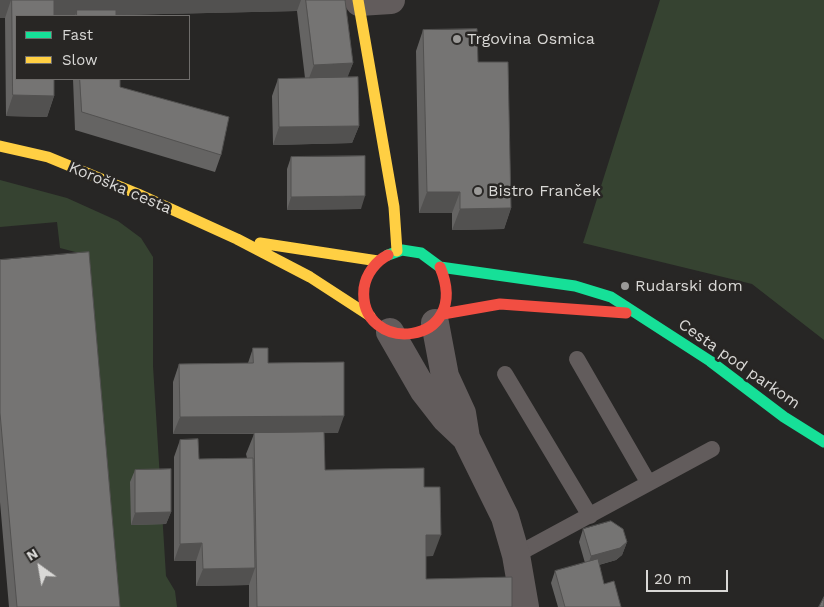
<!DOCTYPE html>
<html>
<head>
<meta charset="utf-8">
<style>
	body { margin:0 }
	#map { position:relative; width:824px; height:607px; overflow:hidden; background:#272625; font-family:"Work Sans",sans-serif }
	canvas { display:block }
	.legend { position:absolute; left:15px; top:15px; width:175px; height:65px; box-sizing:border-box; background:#282624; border:1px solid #6f6d6b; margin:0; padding:6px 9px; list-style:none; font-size:15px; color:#d9d8d6 }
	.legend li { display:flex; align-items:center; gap:10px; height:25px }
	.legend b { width:25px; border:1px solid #6f6d6b }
	.north { position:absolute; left:15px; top:542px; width:50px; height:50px; -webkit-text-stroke:4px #282624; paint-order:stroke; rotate:328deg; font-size:14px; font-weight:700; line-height:20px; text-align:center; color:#d9d8d6 }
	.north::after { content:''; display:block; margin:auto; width:18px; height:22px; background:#d9d8d6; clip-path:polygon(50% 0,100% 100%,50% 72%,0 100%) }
	.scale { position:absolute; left:646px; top:570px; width:82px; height:22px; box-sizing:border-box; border:2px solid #d9d8d6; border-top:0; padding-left:6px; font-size:15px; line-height:18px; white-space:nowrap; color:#d9d8d6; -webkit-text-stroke:4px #282624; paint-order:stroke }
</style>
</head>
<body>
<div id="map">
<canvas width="824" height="607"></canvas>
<ul class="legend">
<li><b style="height:6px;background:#16e098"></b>Fast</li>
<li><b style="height:6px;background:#ffcf43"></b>Slow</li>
</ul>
<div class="north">N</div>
<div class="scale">20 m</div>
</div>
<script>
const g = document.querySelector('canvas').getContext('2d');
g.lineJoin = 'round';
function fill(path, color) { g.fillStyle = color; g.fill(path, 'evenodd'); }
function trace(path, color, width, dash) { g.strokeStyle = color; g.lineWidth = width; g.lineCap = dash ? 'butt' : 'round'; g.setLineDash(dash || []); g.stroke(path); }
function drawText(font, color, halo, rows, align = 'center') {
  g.font = font + ' "Work Sans",sans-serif'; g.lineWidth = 5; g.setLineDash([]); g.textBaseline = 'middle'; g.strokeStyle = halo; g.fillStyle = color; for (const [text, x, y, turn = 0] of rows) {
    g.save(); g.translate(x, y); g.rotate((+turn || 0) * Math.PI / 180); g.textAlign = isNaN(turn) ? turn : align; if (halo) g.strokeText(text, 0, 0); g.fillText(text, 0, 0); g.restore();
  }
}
const green = new Path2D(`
	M 660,0 L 824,0 L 824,340 L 752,284 L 583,243 Z
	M 0,180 L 67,198 L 118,221 L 141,238 L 153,257 L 153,366 L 166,576 L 175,591 L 177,607 L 115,607 L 90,263 L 83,254 L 60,248 L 57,222 L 0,227 Z`);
const lane = new Path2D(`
	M 577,359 L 648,482
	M 505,374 L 590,516
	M 516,555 L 712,449`);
const street = new Path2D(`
	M 359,2 L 391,0
	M 435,323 L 445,376 L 462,413 L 466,438 L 505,517 L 516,555 L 525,607
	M 390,332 L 424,391 L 445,418 L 465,437`);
const fast = new Path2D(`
	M 388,255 L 402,250 L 421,253 L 440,267 L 575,286 L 611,297 L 710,361 L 784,417 L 824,442`);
const slow = new Path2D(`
	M 358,0 L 394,207 L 397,251
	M 0,146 L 48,157 L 138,194 L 237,239 L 310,277 L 370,316
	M 260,243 L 378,261`);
const jam = new Path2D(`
	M 388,255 C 376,261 366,274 364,288 C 357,356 474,348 440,267
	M 443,314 L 500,304 L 626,313`);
const wall = new Path2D(`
	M 0,0 L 345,0 L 353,63 L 347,77 L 359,126 L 352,143 L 273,145 L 272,96 L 278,79 L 305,78 L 297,11 L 116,15 L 116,16 L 54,16 L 54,96 L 47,117 L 6,116 L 5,18 L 0,18 Z
	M 423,30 L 478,62 L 511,208 L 504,229 L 452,230 L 452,213 L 419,213 L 416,51 Z
	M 73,79 L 120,79 L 120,87 L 221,155 L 215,172 L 75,130 Z
	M 291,157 L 361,209 L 287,210 L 287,169 Z
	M 0,260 L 120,607 L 9,607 L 0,502 Z
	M 253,348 L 338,433 L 324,433 L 325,470 L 424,487 L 433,556 L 426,556 L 426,579 L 512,607 L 249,607 L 249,585 L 196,586 L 196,561 L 174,561 L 174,457 L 180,440 L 199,459 L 247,458 L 246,454 L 254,434 L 173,434 L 173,382 L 179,364 L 248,363 Z
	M 135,470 L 171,512 L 166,524 L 131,525 L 130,482 Z
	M 583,529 L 627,542 L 622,555 L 616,560 L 599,565 L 604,584 L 621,607 L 558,607 L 551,583 L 555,571 L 585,563 L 579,542 Z`);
const shadedWall = new Path2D(`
	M 0,0 L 11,0 L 5,18 L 0,18 Z
	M 52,0 L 301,0 L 297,11 L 77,16 L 77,10 L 75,16 L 46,16 Z
	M 353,63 L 345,84 L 306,86 L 314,65 Z
	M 13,95 L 54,96 L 47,117 L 6,116 Z
	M 359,126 L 352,143 L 273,145 L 279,127 Z
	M 427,192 L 460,192 L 452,213 L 419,213 Z
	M 365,196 L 361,209 L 287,210 L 291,197 Z
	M 511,208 L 504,229 L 452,230 L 460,209 Z
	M 344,416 L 338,433 L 173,434 L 180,417 Z
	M 171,512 L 166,524 L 131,525 L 135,513 Z
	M 426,535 L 441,535 L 433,556 L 418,557 Z
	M 627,542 L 622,555 L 616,560 L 587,568 L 591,556 Z
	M 202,543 L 196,561 L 174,561 L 180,544 Z
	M 255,568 L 249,585 L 196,586 L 203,569 Z`);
const building = new Path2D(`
	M 12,0 L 54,0 L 54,16 L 16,16 L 16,79 L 54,79 L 54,96 L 13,95 Z
	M 306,0 L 345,0 L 353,63 L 314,65 Z
	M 77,10 L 116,10 L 116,16 L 77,16 Z
	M 477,29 L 478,62 L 508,62 L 511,208 L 460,209 L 460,192 L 427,192 L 423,30 Z
	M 358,77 L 359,126 L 279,127 L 278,79 Z
	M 80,79 L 120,79 L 120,87 L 229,117 L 221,155 L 82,112 Z
	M 365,156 L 365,196 L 291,197 L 291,157 Z
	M 89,252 L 120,607 L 17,607 L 0,413 L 0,260 Z
	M 253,348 L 268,348 L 268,363 L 344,362 L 344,416 L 180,417 L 179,364 L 253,363 Z
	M 324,432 L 325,470 L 424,468 L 424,487 L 440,487 L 441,535 L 426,535 L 426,579 L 512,577 L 512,607 L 257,607 L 254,433 Z
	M 198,439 L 199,459 L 253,458 L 255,568 L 203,569 L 202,543 L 180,544 L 180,440 Z
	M 171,469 L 171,512 L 135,513 L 135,470 Z
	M 611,521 L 623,529 L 627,542 L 620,548 L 591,556 L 583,529 Z
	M 598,559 L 604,584 L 614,581 L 621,607 L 565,607 L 555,571 Z
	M 824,597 L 824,607 L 819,607 Z`);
const markers = [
	[457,39,5,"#9b9a98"],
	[478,191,5,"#9b9a98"],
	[625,286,5,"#9b9a98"]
];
const poiNames = [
	["Trgovina Osmica",467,39],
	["Bistro Franček",488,191],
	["Rudarski dom",635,286]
];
const streetNames = [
	["Koroška cesta",120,188,23],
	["Cesta pod parkom",739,364,35]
];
fill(green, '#364331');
trace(lane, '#625c5c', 16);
trace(street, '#625c5c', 28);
trace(fast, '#16e098', 11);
trace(slow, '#ffcf43', 11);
trace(jam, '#f24e42', 11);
fill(wall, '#656463');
fill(shadedWall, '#525150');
fill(building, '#757473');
trace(building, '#525150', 1);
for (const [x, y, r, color] of markers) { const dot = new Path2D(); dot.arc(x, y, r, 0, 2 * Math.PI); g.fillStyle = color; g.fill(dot); trace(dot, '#282624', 2); }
drawText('16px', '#d9d8d6', '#282624', poiNames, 'left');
drawText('16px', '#d9d8d6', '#282624', streetNames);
</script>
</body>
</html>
